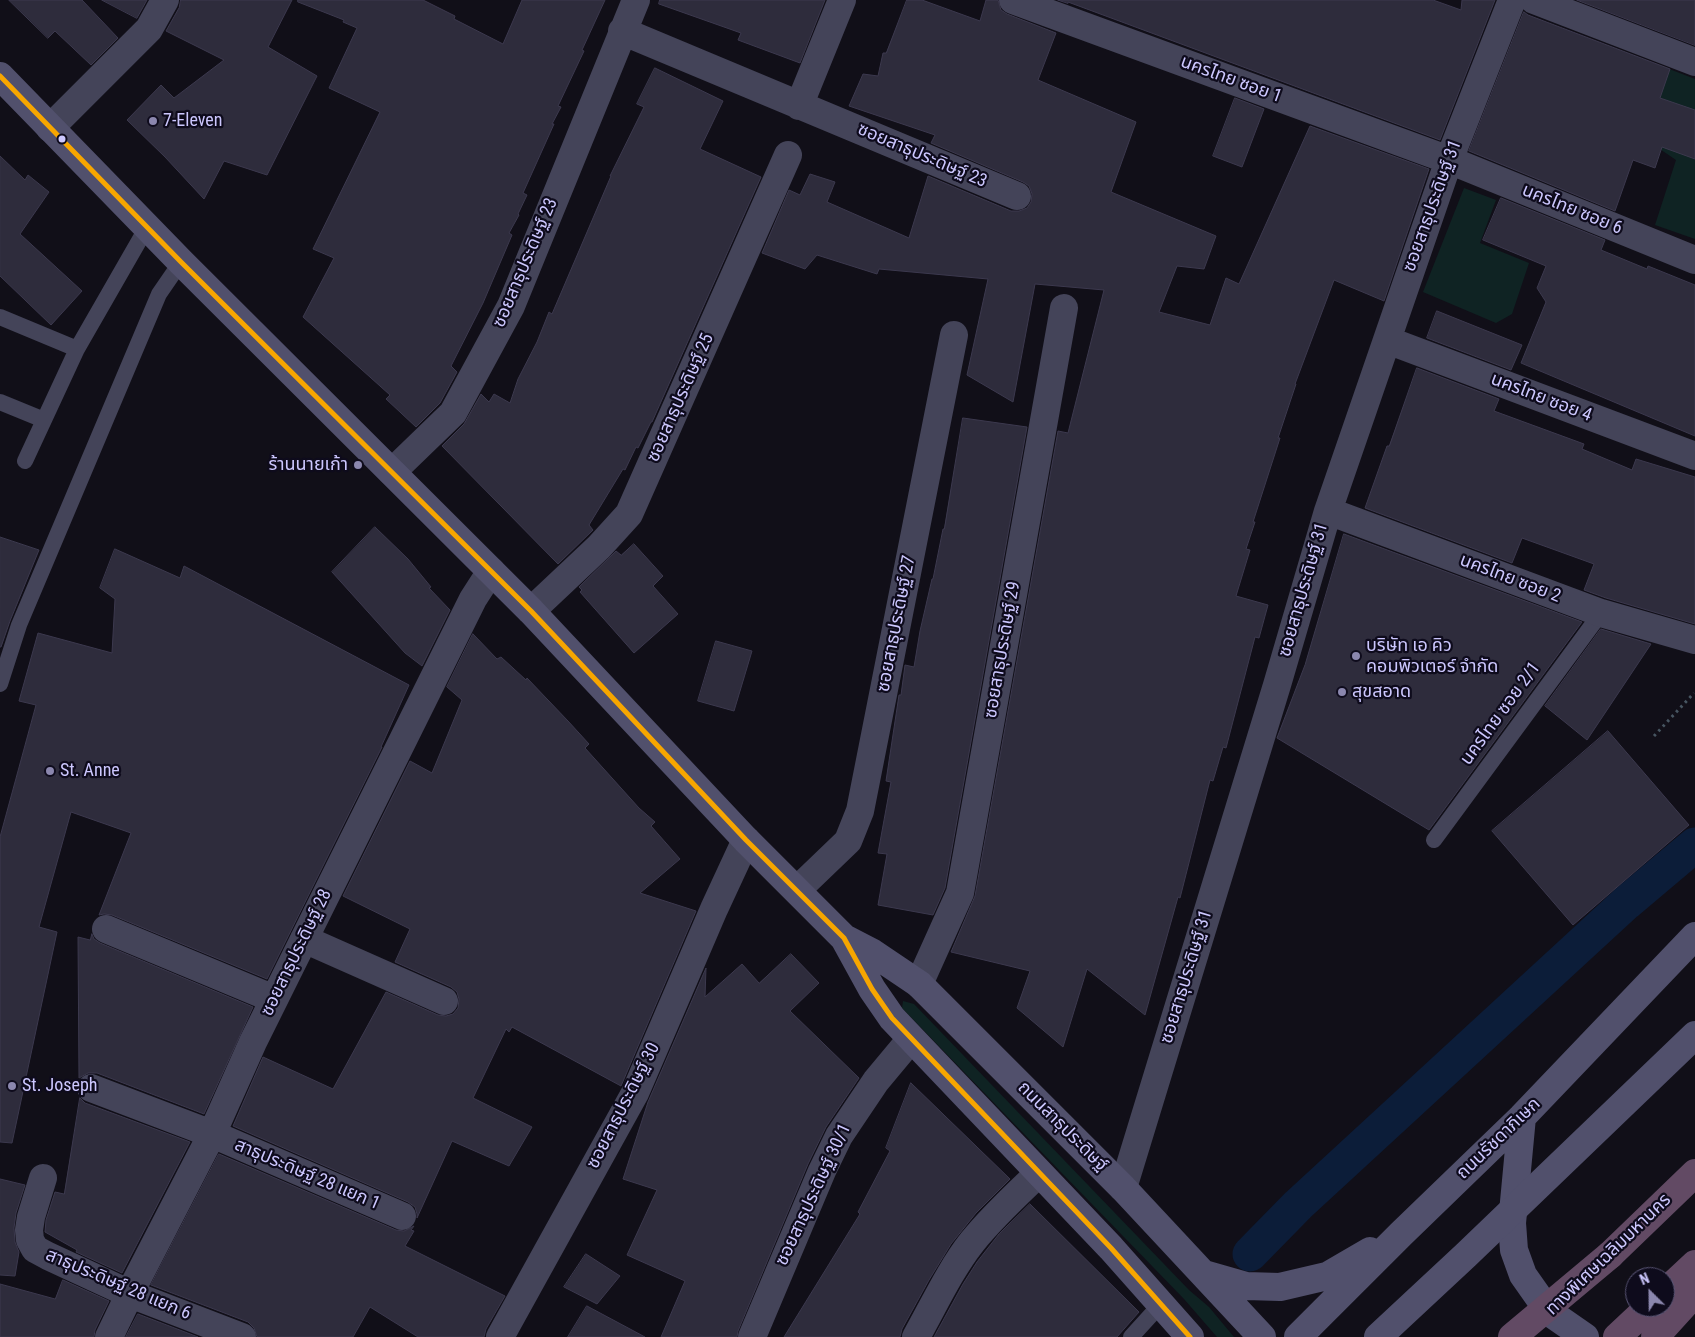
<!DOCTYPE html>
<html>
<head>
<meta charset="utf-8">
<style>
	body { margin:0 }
	#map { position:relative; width:1695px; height:1337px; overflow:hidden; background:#110f18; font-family:"Roboto Condensed",sans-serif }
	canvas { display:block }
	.north { position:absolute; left:1625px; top:1267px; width:50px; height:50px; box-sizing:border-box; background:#0e0b1c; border:1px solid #5a5676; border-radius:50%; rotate:337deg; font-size:14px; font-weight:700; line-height:20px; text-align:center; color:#ccc7fe }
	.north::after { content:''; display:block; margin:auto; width:18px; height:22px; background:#8b87ae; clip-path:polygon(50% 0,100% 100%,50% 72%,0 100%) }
</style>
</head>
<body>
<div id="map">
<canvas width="1695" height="1337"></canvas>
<div class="north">N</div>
</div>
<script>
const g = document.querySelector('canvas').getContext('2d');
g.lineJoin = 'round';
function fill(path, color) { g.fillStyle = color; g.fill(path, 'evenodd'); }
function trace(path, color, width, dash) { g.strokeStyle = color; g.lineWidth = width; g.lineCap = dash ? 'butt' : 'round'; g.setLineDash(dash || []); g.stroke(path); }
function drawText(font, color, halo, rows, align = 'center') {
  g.font = font + ' "Roboto Condensed","Noto Sans Thai",sans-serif'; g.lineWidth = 4.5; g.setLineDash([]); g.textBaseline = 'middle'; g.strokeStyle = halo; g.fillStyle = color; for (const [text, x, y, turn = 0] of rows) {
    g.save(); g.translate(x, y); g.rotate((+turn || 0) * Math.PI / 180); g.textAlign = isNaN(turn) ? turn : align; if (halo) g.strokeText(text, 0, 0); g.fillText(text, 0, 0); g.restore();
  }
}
const green = new Path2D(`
	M 1659,65 L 1695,79 L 1695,239 L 1655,225 L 1676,160 L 1648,141 Z
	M 1464,188 L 1496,200 L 1480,243 L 1529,263 L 1512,314 L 1496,323 L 1423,292 Z
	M 903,1001 L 914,1004 L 1189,1290 L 1209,1307 L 1234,1337 L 1217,1337 L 1184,1299 L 902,1008 Z`);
const canal = new Path2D(`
	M 1250,1254 L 1298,1205 L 1626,903 L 1695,845`);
const building = new Path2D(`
	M 9,0 L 82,0 L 118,38 L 91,65 L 55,31 L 48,38 Z
	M 102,0 L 147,0 L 137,18 Z
	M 181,0 L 292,0 L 268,47 L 317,76 L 267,175 L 224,161 L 204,199 L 165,157 L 127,120 L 161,85 L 174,98 L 224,60 L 166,31 L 179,8 Z
	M 298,0 L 423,0 L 455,16 L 454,19 L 503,44 L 522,0 L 605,0 L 582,50 L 584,51 L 558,106 L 561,107 L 552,124 L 554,124 L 523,193 L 527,195 L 518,214 L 519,215 L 509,233 L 512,235 L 483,303 L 451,366 L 457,372 L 440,403 L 416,427 L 386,399 L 390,395 L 303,317 L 334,258 L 313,249 L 380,112 L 329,88 L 357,28 L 343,22 L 344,20 L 298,2 Z
	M 660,0 L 825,0 L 800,63 L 738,40 L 741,33 L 659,4 Z
	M 907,0 L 922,0 L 980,21 L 986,0 L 998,0 L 1001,10 L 1007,14 L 1056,33 L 1038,80 L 1136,122 L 1111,192 L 1216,236 L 1204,269 L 1177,266 L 1159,312 L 1210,325 L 1226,278 L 1239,284 L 1310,126 L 1429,169 L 1384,301 L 1334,280 L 1295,384 L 1296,384 L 1278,438 L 1280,438 L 1253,522 L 1255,522 L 1246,549 L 1250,550 L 1236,596 L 1268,605 L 1259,638 L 1255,637 L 1226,748 L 1223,747 L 1213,781 L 1210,780 L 1180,898 L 1178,897 L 1145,1015 L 1087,969 L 1063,1047 L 1017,1008 L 1030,971 L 951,952 L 975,896 L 1058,431 L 1068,433 L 1104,290 L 1035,284 L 1013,402 L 967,375 L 988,279 L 879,269 L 877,274 L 817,255 L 805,269 L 762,253 L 789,190 L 800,195 L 810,174 L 835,182 L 827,202 L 909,238 L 928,176 L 1011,211 L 1019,211 L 1027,208 L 1031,202 L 1032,194 L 1029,186 L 1023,182 L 931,143 L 935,135 L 849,106 L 863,74 L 878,76 L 883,53 L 886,53 Z
	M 1058,0 L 1433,0 L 1461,10 L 1462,0 L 1495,0 L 1440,140 L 1068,2 L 1068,3 Z
	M 1577,0 L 1695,0 L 1695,45 Z
	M 1524,12 L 1528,15 L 1670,69 L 1660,98 L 1695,110 L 1695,159 L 1662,147 L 1655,168 L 1633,160 L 1615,211 L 1469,151 Z
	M 655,68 L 723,101 L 700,149 L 761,177 L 652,422 L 651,422 L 638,448 L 636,447 L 625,470 L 623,469 L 589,525 L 593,530 L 558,564 L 442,446 L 464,424 L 481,394 L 489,402 L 494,394 L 510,403 L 518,379 L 537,342 L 549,312 L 552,314 L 611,176 L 610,176 L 644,107 L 637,104 Z
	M 1235,98 L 1264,109 L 1242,167 L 1213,156 Z
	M 0,156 L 25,180 L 28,175 L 49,192 L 20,234 L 82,291 L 51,325 L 0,276 Z
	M 1501,198 L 1605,240 L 1601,250 L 1647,269 L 1648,266 L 1695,285 L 1695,436 L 1521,363 L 1546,302 L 1537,288 L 1546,266 L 1483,240 Z
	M 1437,311 L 1522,345 L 1511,370 L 1427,338 Z
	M 1417,368 L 1499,399 L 1494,411 L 1584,444 L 1582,449 L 1632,470 L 1636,459 L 1695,477 L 1695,624 L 1606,598 L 1584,590 L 1594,564 L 1522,538 L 1512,563 L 1365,508 L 1387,446 L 1389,446 Z
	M 963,418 L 1027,427 L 945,888 L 933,915 L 878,905 L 887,854 L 878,853 L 891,782 L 886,781 L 899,695 L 901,695 L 905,665 L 914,667 L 920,631 L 932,579 L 933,579 L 943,529 L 944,529 Z
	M 375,527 L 408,559 L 431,587 L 429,588 L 450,610 L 422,666 L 405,653 L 332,572 Z
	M 1344,534 L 1582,622 L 1429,830 L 1277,738 L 1305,665 Z
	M 0,537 L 39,550 L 10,621 L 1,647 L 0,647 Z
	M 634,544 L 663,576 L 653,586 L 678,614 L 634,653 L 580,592 L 582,590 L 579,587 L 616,551 L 621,555 Z
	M 115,549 L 180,578 L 184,566 L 409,685 L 381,747 L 382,747 L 267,979 L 112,915 L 104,914 L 99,915 L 131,833 L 71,812 L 39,927 L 57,932 L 12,1143 L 0,1142 L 0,837 L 36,705 L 19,701 L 38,633 L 112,653 L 115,599 L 100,588 Z
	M 1601,629 L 1651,644 L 1587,740 L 1545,706 Z
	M 473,634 L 497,659 L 501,657 L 526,680 L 527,678 L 568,721 L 589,744 L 585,748 L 639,808 L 655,822 L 651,826 L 680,859 L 640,893 L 696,911 L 621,1086 L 512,1027 L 509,1032 L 506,1029 L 473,1098 L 532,1127 L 509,1166 L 452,1141 L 417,1218 L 417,1214 L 415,1207 L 408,1202 L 233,1126 L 263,1057 L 333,1089 L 386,992 L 438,1015 L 446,1016 L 453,1014 L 458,1008 L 459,999 L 457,992 L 451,987 L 395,962 L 410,929 L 343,896 L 410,761 L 432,773 L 462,700 L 447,687 Z
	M 716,641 L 752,651 L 734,711 L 698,701 Z
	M 1608,731 L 1689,825 L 1573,925 L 1492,831 Z
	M 92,934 L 94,939 L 100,943 L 253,1007 L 204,1114 L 97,1073 L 88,1073 L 79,1078 L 78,937 L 90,940 Z
	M 791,954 L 819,983 L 790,1011 L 859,1078 L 826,1127 L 808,1164 L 738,1331 L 737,1337 L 661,1337 L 685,1281 L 627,1255 L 657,1190 L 623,1179 L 648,1102 L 706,968 L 705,997 L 742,964 L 759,983 Z
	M 911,1083 L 1010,1179 L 976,1213 L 951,1244 L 929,1280 L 902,1329 L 900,1337 L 784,1337 L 860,1214 L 858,1212 L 890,1151 L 886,1148 Z
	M 80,1098 L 85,1103 L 190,1142 L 122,1273 L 76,1252 L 77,1250 L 45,1232 L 46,1220 L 55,1192 L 64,1194 Z
	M 219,1154 L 396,1230 L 404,1231 L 414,1226 L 411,1230 L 414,1231 L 405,1246 L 505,1296 L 486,1329 L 484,1337 L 418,1337 L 370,1307 L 353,1337 L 257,1337 L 254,1328 L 248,1322 L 151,1285 Z
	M 0,1179 L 25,1185 L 16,1213 L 14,1228 L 15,1242 L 19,1252 L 15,1276 L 0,1275 Z
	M 1030,1204 L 1139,1312 L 1117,1337 L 934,1337 L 963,1284 L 977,1262 L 999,1234 Z
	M 586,1254 L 620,1276 L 597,1304 L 564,1287 Z
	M 63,1280 L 109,1301 L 95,1330 L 94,1337 L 0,1337 L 0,1284 L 55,1299 Z
	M 587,1306 L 645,1337 L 568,1337 Z
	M 138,1314 L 198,1337 L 126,1337 Z`);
const path = new Path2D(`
	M 1654,736 L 1694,693`);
const lane = new Path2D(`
	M 0,317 L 77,349 L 147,227
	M 0,402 L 44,420
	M 25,461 L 77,349
	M 0,684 L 19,625 L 159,294 L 181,262
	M 1434,840 L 1601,613
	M 1131,1337 L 1161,1304`);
const street = new Path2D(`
	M 1013,0 L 1449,160 L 1695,260
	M 1534,0 L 1695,62
	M 622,31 L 1017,196
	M 799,106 L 842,0
	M 50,128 L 149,29 L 165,0
	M 1387,340 L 1695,456
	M 392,472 L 453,413 L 511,306 L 636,0
	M 1328,511 L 1601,613 L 1695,640
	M 531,611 L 599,547 L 629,514 L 788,155
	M 797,890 L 848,841 L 860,811 L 954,335
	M 106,929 L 274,999
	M 304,939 L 444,1001
	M 919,984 L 960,893 L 1064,308
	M 91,1088 L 212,1134 L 402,1216
	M 43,1178 L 31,1217 L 29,1230 L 30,1240 L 35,1249 L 48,1256 L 130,1294 L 242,1337
	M 1123,1188 L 1277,685 L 1328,511 L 1449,160 L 1512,0
	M 109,1337 L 135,1283 L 212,1134 L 253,1042 L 473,599 L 491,571
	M 500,1337 L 635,1093 L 714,909 L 746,840
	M 752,1337 L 822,1171 L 839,1136 L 876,1081 L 911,1039
	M 916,1337 C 934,1305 950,1270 972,1242 C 992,1217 1016,1195 1039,1173`);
const secondary = new Path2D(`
	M 0,76 L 181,262 L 531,611 L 746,840 L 844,938 L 872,989 L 892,1018 L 1111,1248 L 1190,1337
	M 844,938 L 873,953 L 919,984 L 1123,1188 L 1262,1337
	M 1522,1117 L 1512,1223 L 1514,1250 L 1523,1275 L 1549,1312 L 1585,1337
	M 1204,1274 L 1246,1286 L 1280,1287 L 1327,1276 L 1370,1251
	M 1298,1337 L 1401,1234 L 1522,1117 L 1695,936`);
const highway = new Path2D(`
	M 1610,1255 L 1695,1173
	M 1665,1292 L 1695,1264
	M 1617,1337 L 1649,1307
	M 1655,1337 L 1695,1293`);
const secondaryBridge = new Path2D(`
	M 1378,1337 L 1466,1255 L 1695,1035`);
const highwayBridge = new Path2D(`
	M 1512,1337 L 1610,1255`);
const bus1 = new Path2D(`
	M 0,76 L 181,262 L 531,611 L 746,840 L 844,938 L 872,989 L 892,1018 L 1111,1248 L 1190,1337`);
const markers = [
	[153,121,5,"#8b87ae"],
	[62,139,4.5,"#ccc7fe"],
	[358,465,5,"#8b87ae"],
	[1356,656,5,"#8b87ae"],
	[1342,692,5,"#8b87ae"],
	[50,771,5,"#8b87ae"],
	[12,1086,5,"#8b87ae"]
];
const streetNames = [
	["นครไทย ซอย 1",1231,80,20],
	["ซอยสาธุประดิษฐ์ 23",922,156,23],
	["ซอยสาธุประดิษฐ์ 31",1433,206,-70],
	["นครไทย ซอย 6",1572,210,22],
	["ซอยสาธุประดิษฐ์ 23",526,263,-67],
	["ซอยสาธุประดิษฐ์ 25",681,398,-66],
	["นครไทย ซอย 4",1541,398,21],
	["นครไทย ซอย 2",1510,579,21],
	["ซอยสาธุประดิษฐ์ 31",1304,590,-74],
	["ซอยสาธุประดิษฐ์ 27",897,624,-79],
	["ซอยสาธุประดิษฐ์ 29",1003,650,-80],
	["นครไทย ซอย 2/1",1501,714,-54],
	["ซอยสาธุประดิษฐ์ 28",297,953,-64],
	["ซอยสาธุประดิษฐ์ 31",1187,977,-73],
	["ซอยสาธุประดิษฐ์ 30",624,1106,-63],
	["ถนนสาธุประดิษฐ์",1062,1127,45],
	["ถนนรัชดาภิเษก",1499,1139,-44],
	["สาธุประดิษฐ์ 28 แยก 1",307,1175,23],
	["ซอยสาธุประดิษฐ์ 30/1",814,1195,-65],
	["ทางพิเศษเฉลิมมหานคร",1609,1255,-44],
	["สาธุประดิษฐ์ 28 แยก 6",118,1285,23]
];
const poiNames = [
	["7-Eleven",163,121],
	["ร้านนายเก้า",348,465,"right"],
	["บริษัท เอ คิว",1366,646],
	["คอมพิวเตอร์ จำกัด",1366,667],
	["สุขสอาด",1352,692],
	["St. Anne",60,771],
	["St. Joseph",22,1086]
];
fill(green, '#0f2323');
trace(canal, '#0c1d39', 35);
fill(building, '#2e2c3c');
trace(building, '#3c394e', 1);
trace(path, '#475561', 3, [2.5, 4]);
trace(lane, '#444459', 16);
trace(street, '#444459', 28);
trace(secondary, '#51506c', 28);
trace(highway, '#624a64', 28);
trace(secondaryBridge, '#51506c', 28);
trace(highwayBridge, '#624a64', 28);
trace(bus1, '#f7a600', 5);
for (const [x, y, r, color] of markers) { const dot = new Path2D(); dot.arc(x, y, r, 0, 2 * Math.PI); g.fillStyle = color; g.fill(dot); trace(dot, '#0e0b1c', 2); }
drawText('18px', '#ccc7fe', '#0e0b1c', streetNames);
drawText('18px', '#ccc7fe', '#0e0b1c', poiNames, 'left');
</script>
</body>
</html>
